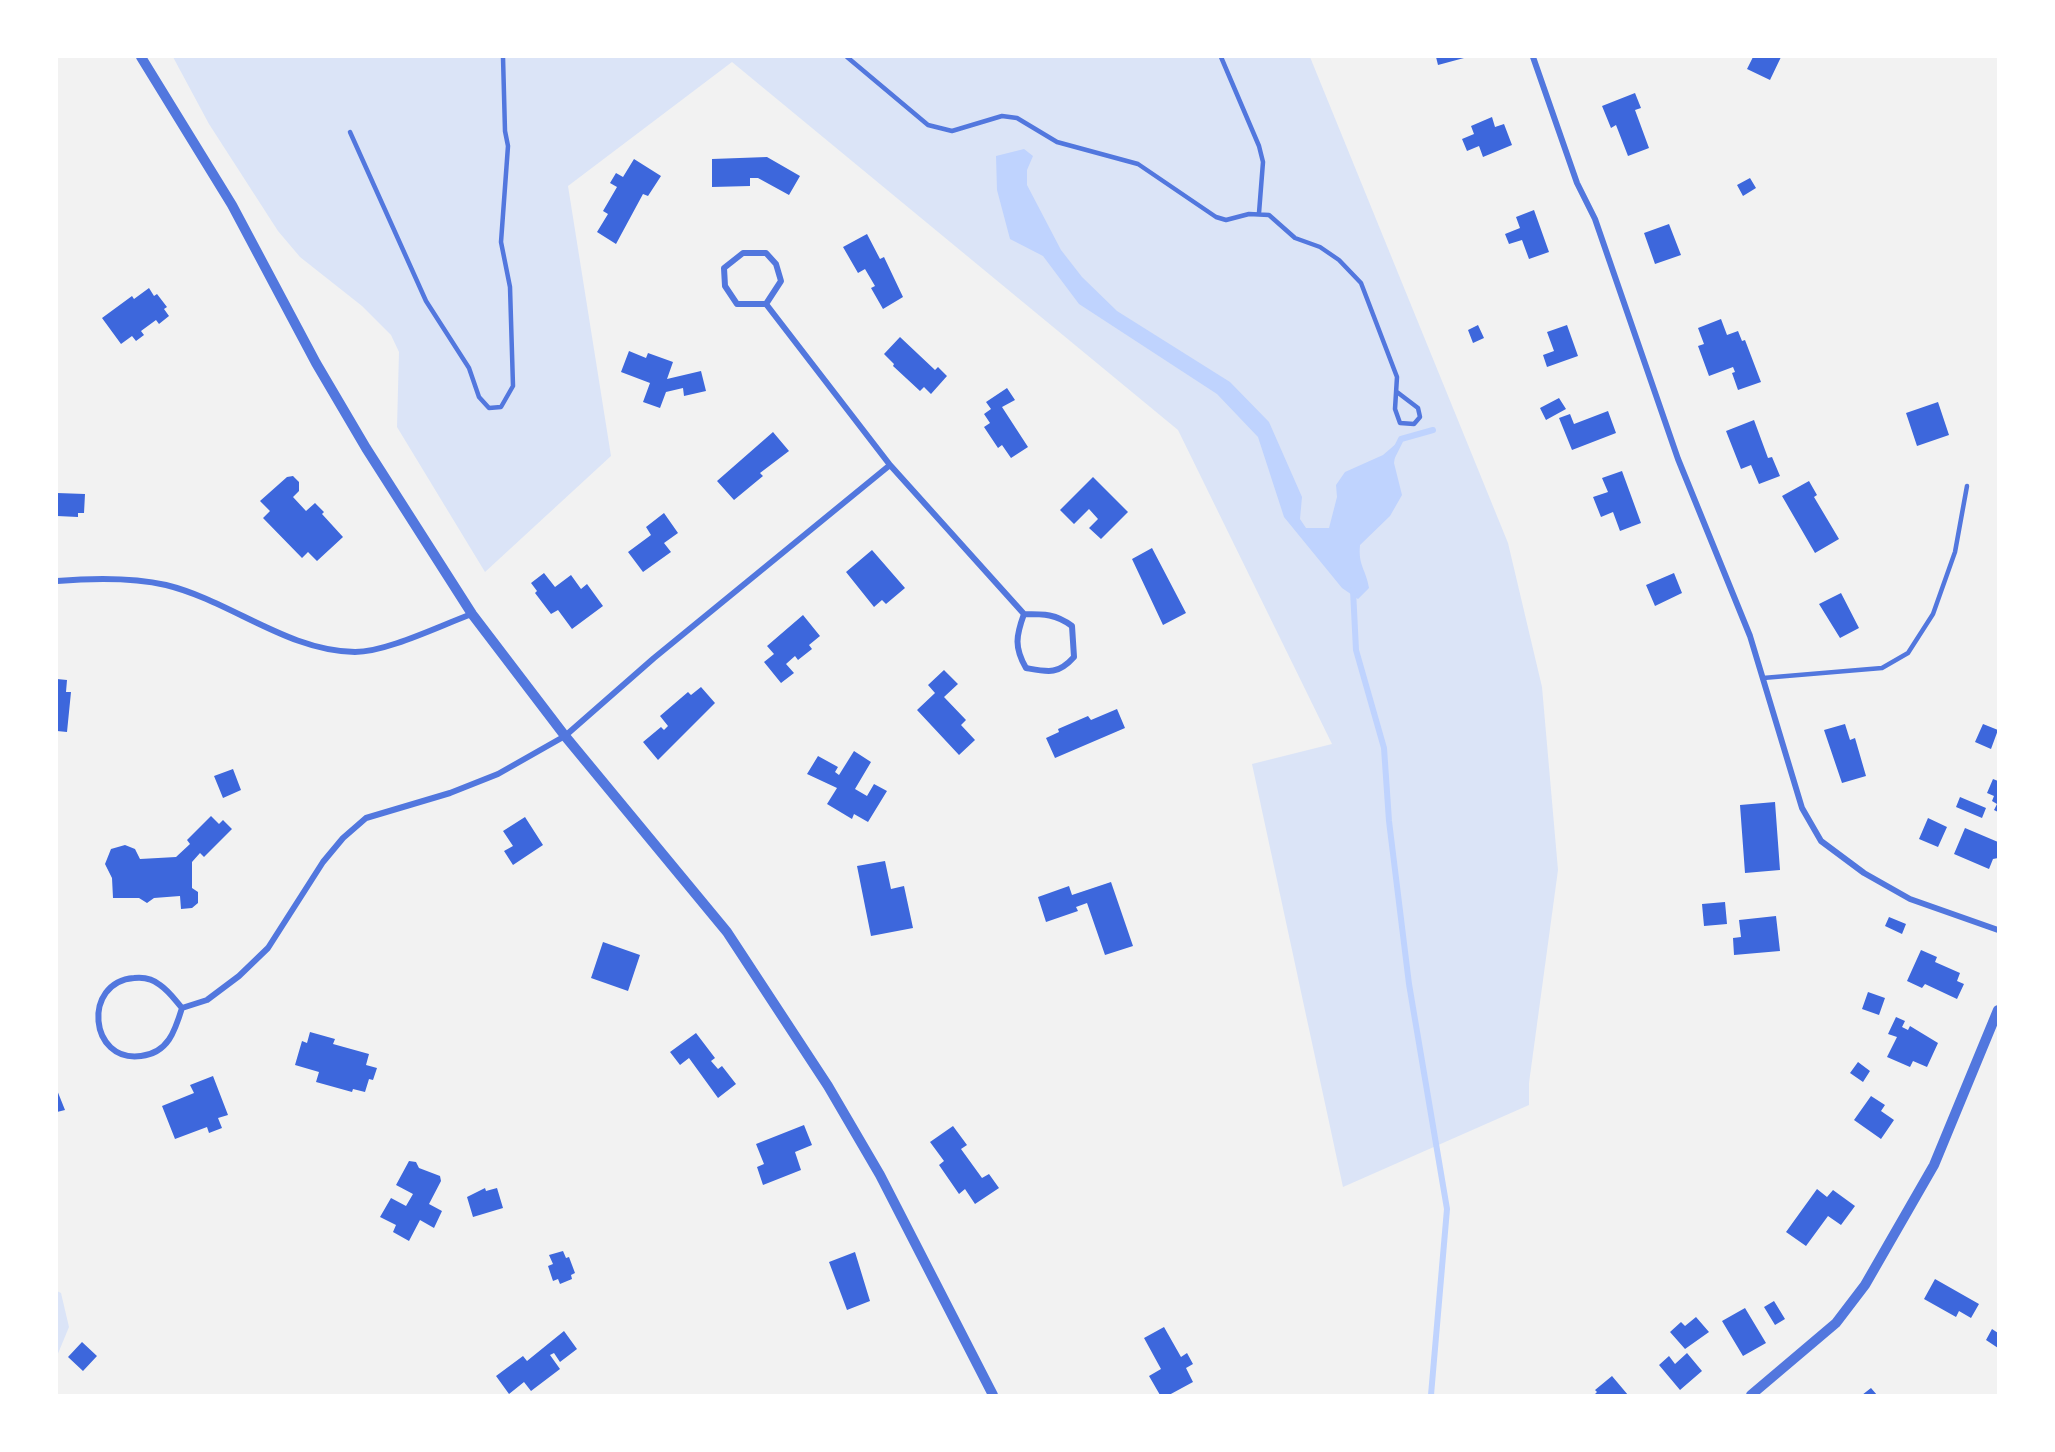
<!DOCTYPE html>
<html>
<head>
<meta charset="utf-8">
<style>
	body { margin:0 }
	#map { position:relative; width:2055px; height:1452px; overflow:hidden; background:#f2f2f2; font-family:Spectral,serif }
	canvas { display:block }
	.frame { position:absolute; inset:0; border:58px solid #fff; pointer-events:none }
</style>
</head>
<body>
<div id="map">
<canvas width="2055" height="1452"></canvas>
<div class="frame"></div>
</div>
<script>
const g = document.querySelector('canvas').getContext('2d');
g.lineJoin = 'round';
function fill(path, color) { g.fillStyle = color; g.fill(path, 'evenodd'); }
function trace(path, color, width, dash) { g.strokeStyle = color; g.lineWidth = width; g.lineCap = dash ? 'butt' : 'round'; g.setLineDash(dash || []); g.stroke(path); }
const green = new Path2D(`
	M 173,57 L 1310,57 L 1508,543 L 1542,687 L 1558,870 L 1529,1083 L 1529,1105 L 1343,1187 L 1252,764 L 1332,744 L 1178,430 L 732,62 L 568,186 L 611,456 L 485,572 L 397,427 L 399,352 L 391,335 L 362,306 L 300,257 L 278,231 L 209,124 Z
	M 57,1291 L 61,1293 L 69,1327 L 57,1356 Z`);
const water = new Path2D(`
	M 1024,149 L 1033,156 L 1027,170 L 1027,185 L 1061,250 L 1082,277 L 1117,311 L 1230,382 L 1269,422 L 1302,497 L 1300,519 L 1306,528 L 1329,528 L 1337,497 L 1336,485 L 1345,472 L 1383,455 L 1397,443 L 1394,463 L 1402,495 L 1390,516 L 1360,545 C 1358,566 1366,569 1369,588 L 1358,599 L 1342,588 L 1284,517 L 1258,437 L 1217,394 L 1079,304 L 1043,256 L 1010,239 L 997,190 L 996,156 Z`);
const stream = new Path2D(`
	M 1392,457 L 1401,439 L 1433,430
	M 1353,590 L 1356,650 L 1384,748 L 1389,821 L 1409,984 L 1447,1209 L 1431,1395`);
const building = new Path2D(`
	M 1436,57 L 1464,57 L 1464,58 L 1438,65 Z
	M 1753,57 L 1781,57 L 1770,80 L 1747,69 Z
	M 1635,93 L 1641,108 L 1635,110 L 1649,148 L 1628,156 L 1616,125 L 1611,128 L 1602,106 Z
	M 1492,117 L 1495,127 L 1504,124 L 1512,145 L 1483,157 L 1479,146 L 1467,151 L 1462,139 L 1474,134 L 1471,126 Z
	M 767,157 L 800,176 L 789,195 L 758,178 L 750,178 L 750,186 L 712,187 L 712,159 Z
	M 634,159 L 661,176 L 648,196 L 643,194 L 616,244 L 597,232 L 608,214 L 603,211 L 617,187 L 610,183 L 616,173 L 623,177 Z
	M 1750,178 L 1756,188 L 1743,196 L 1737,185 Z
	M 1534,210 L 1549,252 L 1529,259 L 1522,240 L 1509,244 L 1505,234 L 1520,228 L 1516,217 Z
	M 1669,224 L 1681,255 L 1655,264 L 1644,233 Z
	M 867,234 L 880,259 L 884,257 L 903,297 L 883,309 L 871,288 L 875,286 L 865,269 L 858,273 L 843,247 Z
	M 149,288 L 154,296 L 157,294 L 167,307 L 164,309 L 169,316 L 159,324 L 156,320 L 141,331 L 144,335 L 136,341 L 132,336 L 121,344 L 102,318 L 132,296 L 134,299 Z
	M 1721,319 L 1727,335 L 1738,331 L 1742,341 L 1745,340 L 1761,382 L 1738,390 L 1732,373 L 1735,372 L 1733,367 L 1709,376 L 1698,346 L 1704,344 L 1698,328 Z
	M 1478,325 L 1484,338 L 1473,343 L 1468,330 Z
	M 1567,325 L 1578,356 L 1547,367 L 1543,355 L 1554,351 L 1547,332 Z
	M 900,337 L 935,370 L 938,367 L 947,376 L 931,394 L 924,387 L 920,391 L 893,366 L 894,364 L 884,354 Z
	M 629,351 L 646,358 L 648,353 L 673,362 L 667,379 L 701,371 L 706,391 L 684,396 L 683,388 L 666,392 L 660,408 L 643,402 L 650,383 L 621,372 Z
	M 1007,388 L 1015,400 L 1002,407 L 1028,447 L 1011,458 L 1002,445 L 998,448 L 984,427 L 990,423 L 984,414 L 991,409 L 986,402 Z
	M 1559,398 L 1566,409 L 1546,420 L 1540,408 Z
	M 1938,402 L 1949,435 L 1917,446 L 1906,413 Z
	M 1608,411 L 1616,433 L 1572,450 L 1559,418 L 1570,414 L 1574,424 Z
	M 1754,420 L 1768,458 L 1772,457 L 1780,476 L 1759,484 L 1751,465 L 1741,469 L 1726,431 Z
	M 773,432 L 789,451 L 760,473 L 763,476 L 734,500 L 717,481 Z
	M 1622,471 L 1641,523 L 1620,531 L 1613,512 L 1601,517 L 1593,497 L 1608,492 L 1602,478 Z
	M 293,476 L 299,482 L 299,491 L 293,497 L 306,511 L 315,503 L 324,512 L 322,514 L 343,537 L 317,561 L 308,552 L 302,558 L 263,518 L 270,511 L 260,501 L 287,477 Z
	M 1093,477 L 1128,512 L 1101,539 L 1089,528 L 1098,519 L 1089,509 L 1074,524 L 1060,510 Z
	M 1809,481 L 1817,495 L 1814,497 L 1839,539 L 1815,553 L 1782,496 Z
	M 57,493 L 85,494 L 84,513 L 78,513 L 78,517 L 57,516 Z
	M 664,513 L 678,533 L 664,543 L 671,552 L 643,572 L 628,552 L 651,535 L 646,527 Z
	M 1152,548 L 1186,613 L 1163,625 L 1132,559 Z
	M 872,550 L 905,588 L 886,604 L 882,600 L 874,607 L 846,572 Z
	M 544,573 L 555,587 L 571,575 L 581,589 L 587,584 L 603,606 L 572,629 L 558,610 L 551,614 L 535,593 L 537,591 L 531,583 Z
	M 1674,573 L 1682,593 L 1655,606 L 1646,585 Z
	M 1841,593 L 1859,628 L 1840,638 L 1819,604 Z
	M 803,615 L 820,636 L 809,645 L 812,649 L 798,660 L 795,656 L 786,664 L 794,673 L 781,683 L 764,662 L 774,654 L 767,646 Z
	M 944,670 L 958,684 L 944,697 L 966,720 L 961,725 L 975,740 L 959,755 L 917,710 L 935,693 L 928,685 Z
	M 57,679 L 67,680 L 66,692 L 71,692 L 67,732 L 57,731 Z
	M 701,687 L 715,703 L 658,760 L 643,742 L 661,727 L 664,730 L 668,726 L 660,716 L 688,692 L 691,695 Z
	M 1117,709 L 1125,728 L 1055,758 L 1046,738 L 1059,732 L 1058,729 L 1088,716 L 1091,720 Z
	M 1845,724 L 1850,740 L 1855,738 L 1866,776 L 1842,783 L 1824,730 Z
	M 1983,724 L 1998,730 L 1991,749 L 1975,742 Z
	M 854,751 L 871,762 L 855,789 L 867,796 L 874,784 L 887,791 L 868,822 L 854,814 L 852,819 L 827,804 L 837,788 L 807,774 L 818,756 L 838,767 L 835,772 L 839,775 Z
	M 233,769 L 241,790 L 223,798 L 214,776 Z
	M 1993,779 L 1998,781 L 1998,812 L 1994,810 L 1997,804 L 1992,801 L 1994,796 L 1987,793 Z
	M 1960,797 L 1986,808 L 1982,818 L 1956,807 Z
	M 1775,802 L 1780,870 L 1745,873 L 1740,805 Z
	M 211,816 L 219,824 L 223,820 L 232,829 L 204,857 L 200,853 L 192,862 L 192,888 L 198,892 L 198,903 L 192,908 L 181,909 L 180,896 L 154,898 L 147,903 L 139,898 L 113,898 L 112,878 L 105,864 L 111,849 L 125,845 L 135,849 L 140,859 L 176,857 L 190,844 L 187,840 Z
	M 525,817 L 543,845 L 513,865 L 504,851 L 513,846 L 503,831 Z
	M 1928,818 L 1947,827 L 1938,847 L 1919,839 Z
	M 1965,828 L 1998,842 L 1998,858 L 1993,859 L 1989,869 L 1954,854 Z
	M 885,861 L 891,889 L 904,886 L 913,928 L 871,936 L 857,866 Z
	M 1111,882 L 1133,946 L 1105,955 L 1087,903 L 1076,907 L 1078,911 L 1046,922 L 1038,897 L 1069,886 L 1072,895 Z
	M 1725,902 L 1727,924 L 1704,926 L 1702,904 Z
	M 1776,916 L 1780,951 L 1734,955 L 1733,938 L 1741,937 L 1739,920 Z
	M 1889,917 L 1906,924 L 1902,934 L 1885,926 Z
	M 603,942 L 640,955 L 628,991 L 591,978 Z
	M 1921,950 L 1937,957 L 1935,962 L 1960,973 L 1957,981 L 1964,984 L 1957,999 L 1925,984 L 1922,988 L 1907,981 Z
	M 1868,992 L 1885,998 L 1879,1015 L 1862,1009 Z
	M 1896,1017 L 1905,1021 L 1902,1027 L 1908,1030 L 1910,1026 L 1938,1043 L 1927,1067 L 1913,1061 L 1910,1067 L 1887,1057 L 1897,1037 L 1888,1034 Z
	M 310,1032 L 335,1039 L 333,1044 L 369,1054 L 366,1065 L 377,1068 L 373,1080 L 369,1079 L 365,1092 L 353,1089 L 352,1092 L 316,1082 L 319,1072 L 295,1065 L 302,1041 L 307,1043 Z
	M 696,1033 L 715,1058 L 711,1061 L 718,1069 L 722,1066 L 736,1084 L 718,1098 L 689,1058 L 680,1065 L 670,1052 Z
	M 1858,1062 L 1870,1071 L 1863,1082 L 1850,1073 Z
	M 213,1076 L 228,1115 L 218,1118 L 222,1128 L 209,1133 L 207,1127 L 175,1139 L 162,1106 L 194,1093 L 190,1085 Z
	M 57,1090 L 65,1110 L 57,1112 Z
	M 1871,1096 L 1885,1105 L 1881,1111 L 1894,1120 L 1881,1139 L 1854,1120 Z
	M 804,1125 L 812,1145 L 795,1152 L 801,1170 L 763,1185 L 757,1167 L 764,1164 L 756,1144 Z
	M 953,1126 L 967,1145 L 961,1149 L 982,1178 L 989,1174 L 999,1188 L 975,1204 L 965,1189 L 959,1194 L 939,1165 L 944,1161 L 930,1142 Z
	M 409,1161 L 416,1162 L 419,1168 L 440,1176 L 441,1181 L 429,1204 L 442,1211 L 434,1228 L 420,1220 L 409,1241 L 393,1232 L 396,1225 L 380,1217 L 391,1198 L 406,1206 L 413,1194 L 396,1185 Z
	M 485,1188 L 486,1191 L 497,1188 L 503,1208 L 473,1217 L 467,1197 Z
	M 1817,1189 L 1827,1197 L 1833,1190 L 1855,1206 L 1841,1225 L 1828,1216 L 1806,1246 L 1786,1232 Z
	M 563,1251 L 566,1258 L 569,1257 L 575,1273 L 571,1275 L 572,1279 L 560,1284 L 558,1279 L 553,1281 L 548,1266 L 553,1264 L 549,1255 Z
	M 855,1252 L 870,1301 L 847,1310 L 829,1262 Z
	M 1935,1279 L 1979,1304 L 1971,1318 L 1959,1311 L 1956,1317 L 1924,1299 Z
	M 1774,1301 L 1785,1319 L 1775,1325 L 1764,1307 Z
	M 1745,1308 L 1766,1343 L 1743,1356 L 1722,1321 Z
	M 1696,1317 L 1709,1332 L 1685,1349 L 1670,1332 L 1681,1322 L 1685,1326 Z
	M 1164,1327 L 1181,1357 L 1187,1353 L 1193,1364 L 1186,1368 L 1193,1382 L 1169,1395 L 1160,1395 L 1149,1376 L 1161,1369 L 1144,1338 Z
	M 1992,1329 L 1998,1333 L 1998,1348 L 1986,1340 Z
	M 564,1331 L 577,1349 L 560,1362 L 554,1353 L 550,1355 L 560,1369 L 531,1391 L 524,1382 L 509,1394 L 496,1376 L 523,1356 L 527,1361 Z
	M 82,1342 L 97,1356 L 83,1371 L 68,1357 Z
	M 1687,1353 L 1702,1371 L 1680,1390 L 1659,1365 L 1669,1356 L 1675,1364 Z
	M 1612,1376 L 1628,1395 L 1594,1395 L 1597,1392 L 1595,1390 Z
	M 1871,1388 L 1877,1395 L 1862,1395 Z`);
const service = new Path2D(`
	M 847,57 L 928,125 L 952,131 L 1002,116 L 1017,118 L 1057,142 L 1138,164 L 1216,217 L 1226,220 L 1249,214 L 1269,215 L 1295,238 L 1320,247 L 1339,260 L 1361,283 L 1397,377 L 1395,409 L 1400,423 L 1414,424 L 1420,417 L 1418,408 L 1397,392
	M 1221,57 L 1259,146 L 1263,162 L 1259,213
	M 350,132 L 426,301 L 469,368 L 479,397 L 489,408 L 501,407 L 513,386 L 510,287 L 501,242 L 508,146 L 505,131 L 503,57
	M 1763,678 L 1882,668 L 1908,653 L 1933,614 L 1955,552 L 1967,486`);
const minor = new Path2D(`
	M 1533,57 L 1577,183 L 1595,219 L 1678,459 L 1750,636 L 1802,808 L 1821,841 L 1864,873 L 1910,899 L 1998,930
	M 890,465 L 1024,614 C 1044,614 1056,614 1072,626 L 1074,657 C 1058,675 1048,672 1026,668 C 1014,647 1016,636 1024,614
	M 57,581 C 93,578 131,577 166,585 C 231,601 287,651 355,652 C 387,652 441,625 472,614
	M 182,1008 C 175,1000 169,991 160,985 C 153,979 143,977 134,978 C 82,982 89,1063 141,1056 C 168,1053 175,1031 182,1008 L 207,1000 L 239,976 L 268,948 L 323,862 L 343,838 L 366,818 L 450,793 L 498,774 L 565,736 L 654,658 L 890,465 L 766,304 L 737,304 L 725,286 L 724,268 L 743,253 L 766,253 L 776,264 L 781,281 L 766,304`);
const tertiary = new Path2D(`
	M 141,57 L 232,205 L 316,363 L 366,448 L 472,614 L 565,736 L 727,932 L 828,1086 L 880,1175 L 993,1395
	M 1751,1395 L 1836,1323 L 1865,1285 L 1934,1165 L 1998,1010`);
fill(green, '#dbe4f7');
fill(water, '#bfd3fe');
trace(stream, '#bfd3fe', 6);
fill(building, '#3d67dc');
trace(service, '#5277de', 4.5);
trace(minor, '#5277de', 6);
trace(tertiary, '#5277de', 10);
</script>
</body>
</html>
